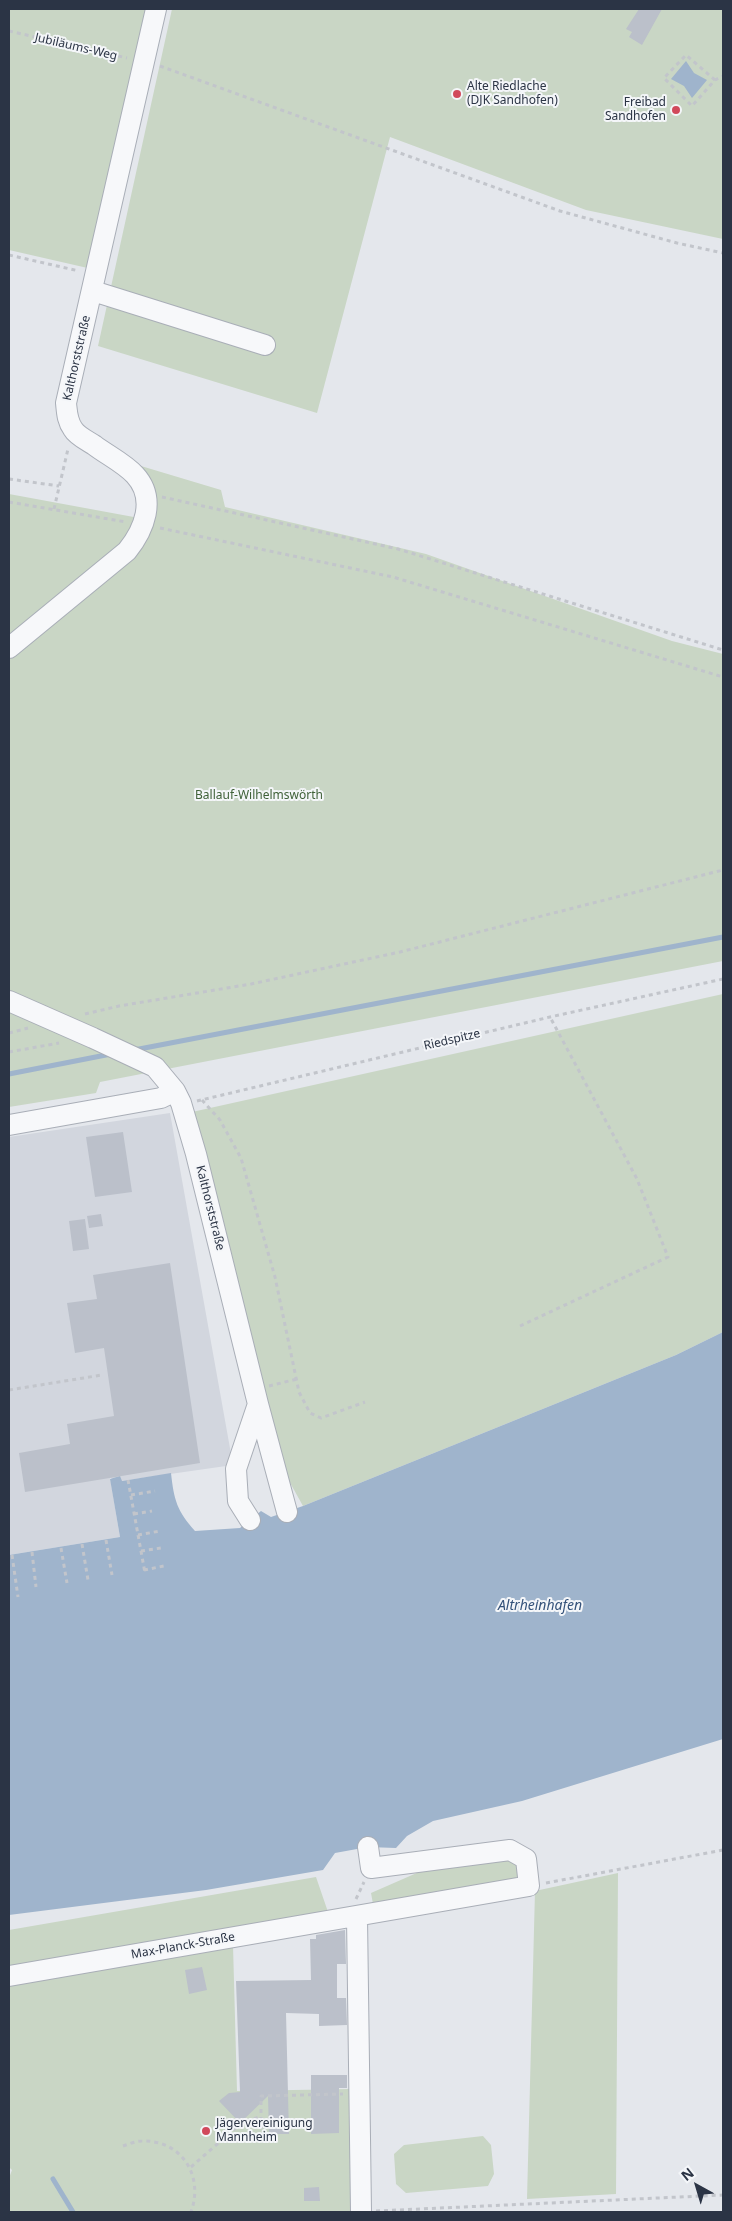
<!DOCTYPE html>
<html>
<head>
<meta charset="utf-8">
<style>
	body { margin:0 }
	#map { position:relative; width:732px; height:2221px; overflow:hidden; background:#e4e7ec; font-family:"Noto Sans",sans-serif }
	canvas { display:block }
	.frame { position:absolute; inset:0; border:10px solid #2b3445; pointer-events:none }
	.north { position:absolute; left:672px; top:2161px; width:50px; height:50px; -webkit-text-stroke:4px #f4f6f9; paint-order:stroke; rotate:321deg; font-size:14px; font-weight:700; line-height:20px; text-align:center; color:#2b3445 }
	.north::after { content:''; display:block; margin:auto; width:18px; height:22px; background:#2b3445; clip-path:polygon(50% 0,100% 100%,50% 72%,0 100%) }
</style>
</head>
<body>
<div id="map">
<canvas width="732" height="2221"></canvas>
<div class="frame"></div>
<div class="north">N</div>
</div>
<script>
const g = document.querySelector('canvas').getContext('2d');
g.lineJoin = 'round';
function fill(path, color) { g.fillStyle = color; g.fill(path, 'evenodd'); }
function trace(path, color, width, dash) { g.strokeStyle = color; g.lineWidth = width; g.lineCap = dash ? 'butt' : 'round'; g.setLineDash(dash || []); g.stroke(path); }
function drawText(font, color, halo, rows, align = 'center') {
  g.font = font + ' "Noto Sans",sans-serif'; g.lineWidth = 4; g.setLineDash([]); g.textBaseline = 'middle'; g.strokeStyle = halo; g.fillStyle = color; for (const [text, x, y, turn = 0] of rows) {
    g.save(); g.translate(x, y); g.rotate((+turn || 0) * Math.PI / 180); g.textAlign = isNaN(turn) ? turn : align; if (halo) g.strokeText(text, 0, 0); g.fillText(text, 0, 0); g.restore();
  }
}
const built = new Path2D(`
	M 170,1113 L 233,1465 L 121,1481 L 110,1478 L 120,1537 L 9,1555 L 9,1137 Z`);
const green = new Path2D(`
	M 9,9 L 151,9 L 92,269 L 9,250 Z
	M 172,9 L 723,9 L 723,239 L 586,210 L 390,137 L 317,413 L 98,346 Z
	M 141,466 L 221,490 L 225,507 L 426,554 L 672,641 L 723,654 L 723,961 L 100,1082 L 96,1093 L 9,1107 L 9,494 L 150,520 L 151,489 Z
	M 723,994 L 723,1332 L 676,1355 L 303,1506 L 278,1461 L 192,1112 Z
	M 507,1859 L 522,1865 L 525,1882 L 373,1904 L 371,1893 L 419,1872 Z
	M 618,1873 L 616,2194 L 527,2199 L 535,1891 Z
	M 316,1877 L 328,1912 L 233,1945 L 237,2091 L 350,2089 L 353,2212 L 9,2212 L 9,2178 L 12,2170 L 9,2167 L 9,1930 Z
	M 483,2136 L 491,2145 L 494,2174 L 488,2186 L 406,2193 L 396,2184 L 394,2154 L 404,2145 Z`);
const water = new Path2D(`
	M 686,61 L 694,73 L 707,80 L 692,98 L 684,86 L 671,79 Z
	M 723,1332 L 723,1739 L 522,1801 L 433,1821 L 407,1836 L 396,1848 L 368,1847 L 335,1853 L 323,1870 L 206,1890 L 9,1915 L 9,1555 L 120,1537 L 110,1479 L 120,1476 L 122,1481 L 171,1473 C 174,1500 177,1511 195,1531 L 240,1528 L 261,1511 L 271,1517 L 303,1506 L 676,1355 Z`);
const stream = new Path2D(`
	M 134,1050 L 723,937
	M 9,1074 L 111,1054
	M 53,2179 L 73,2212`);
const building = new Path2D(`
	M 639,9 L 662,9 L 642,45 L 629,37 L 632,32 L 626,29 Z
	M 123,1132 L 132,1192 L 95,1197 L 86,1137 Z
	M 101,1214 L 103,1226 L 89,1228 L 87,1216 Z
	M 85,1219 L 89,1249 L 73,1251 L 69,1221 Z
	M 170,1263 L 200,1463 L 25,1492 L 19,1453 L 70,1444 L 67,1424 L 114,1416 L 104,1348 L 75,1353 L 67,1303 L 97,1299 L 93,1275 Z
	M 345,1930 L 346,1964 L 337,1964 L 337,1998 L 346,1998 L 347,2025 L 319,2026 L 319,2014 L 286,2013 L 289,2134 L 269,2134 L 268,2096 L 240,2123 L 219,2101 L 229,2093 L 240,2092 L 236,1981 L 311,1980 L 310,1939 L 316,1939 L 316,1935 Z
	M 202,1967 L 207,1990 L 189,1994 L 185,1970 Z
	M 311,2075 L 347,2075 L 347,2088 L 339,2088 L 339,2133 L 311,2134 Z
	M 319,2187 L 320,2201 L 304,2201 L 304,2188 Z`);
const path = new Path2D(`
	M 9,31 L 127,58
	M 160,66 L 560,211 L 677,243 L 723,253
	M 715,80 L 686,55 L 664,78 L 692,106 L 715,80 L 723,76
	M 9,255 L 79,271
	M 9,479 L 59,486
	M 162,497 L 398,549 L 723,650
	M 9,502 L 126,522
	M 54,509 L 68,449
	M 160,528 L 393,577 L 723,677
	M 85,1014 L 119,1006 L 251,984 L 400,952 L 723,870
	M 9,1033 L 28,1028
	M 9,1052 L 59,1043
	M 202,1100 L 220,1120 L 241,1158 L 275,1277 L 299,1392 L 310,1413 L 321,1418 L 365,1402
	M 197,1101 L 550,1017 L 723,979
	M 520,1326 L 668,1257 L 637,1179 L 550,1017
	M 269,1386 L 297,1379
	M 9,1390 L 102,1375
	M 128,1480 L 145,1573
	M 131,1495 L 155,1491
	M 134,1514 L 152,1511
	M 138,1535 L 160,1531
	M 106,1540 L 112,1575
	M 82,1544 L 88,1580
	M 61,1548 L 67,1583
	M 141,1551 L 161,1548
	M 32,1552 L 36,1587
	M 12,1555 L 18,1597
	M 144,1570 L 164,1566
	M 546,1883 L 723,1850
	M 356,1899 L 364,1882
	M 261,2129 L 261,2096 L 343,2094
	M 123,2146 C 129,2144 136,2141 142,2141 C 182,2140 204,2176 191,2212
	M 191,2167 L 239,2125 L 261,2116
	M 376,2211 L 723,2195`);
const minor = new Path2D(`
	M 93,291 L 265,345
	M 9,648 L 127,551 C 144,530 157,499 135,475 C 124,463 107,455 94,445 C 88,441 77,436 73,429 C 67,421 67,412 66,403 L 156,9
	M 9,1001 L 93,1038 L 155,1067 L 175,1091 L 181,1103 L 196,1154 L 258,1404 L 287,1512
	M 9,1125 L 161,1098 L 175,1091
	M 250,1520 L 238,1501 L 236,1469 L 258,1404
	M 357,1917 L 361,2212
	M 9,1976 L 529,1886 L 526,1859 L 510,1850 L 371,1868 L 368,1847`);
const markers = [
	[457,94,5,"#d1495b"],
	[676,110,5,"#d1495b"],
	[206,2131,5,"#d1495b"]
];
const streetNames = [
	["Jubiläums-Weg",76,47,13],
	["Kalthorststraße",77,358,-77],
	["Riedspitze",452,1040,-13],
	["Kalthorststraße",210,1208,76],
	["Max-Planck-Straße",183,1946,-10]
];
const poiNames = [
	["Alte Riedlache",467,87],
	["(DJK Sandhofen)",467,101],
	["Freibad",666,103,"right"],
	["Sandhofen",666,117,"right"],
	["Jägervereinigung",216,2124],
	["Mannheim",216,2138]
];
const parkNames = [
	["Ballauf-Wilhelmswörth",259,796]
];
const waterNames = [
	["Altrheinhafen",540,1606]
];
fill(built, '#d2d6de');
fill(green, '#c9d6c5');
fill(water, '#9fb4cc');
trace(stream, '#9fb4cc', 5);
fill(building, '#bbc0ca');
trace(minor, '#a9aeb7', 22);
trace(path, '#c2c5cb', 3, [4, 4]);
trace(minor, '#f7f8fa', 20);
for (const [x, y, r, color] of markers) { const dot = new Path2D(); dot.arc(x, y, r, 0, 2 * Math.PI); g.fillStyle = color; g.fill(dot); trace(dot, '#f4f6f9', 2); }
drawText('12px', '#2b3445', '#f4f6f9', streetNames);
drawText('12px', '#2b3445', '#f4f6f9', poiNames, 'left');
drawText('12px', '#3f6138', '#f4f6f9', parkNames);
drawText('italic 14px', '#34527a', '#f4f6f9', waterNames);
</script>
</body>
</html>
